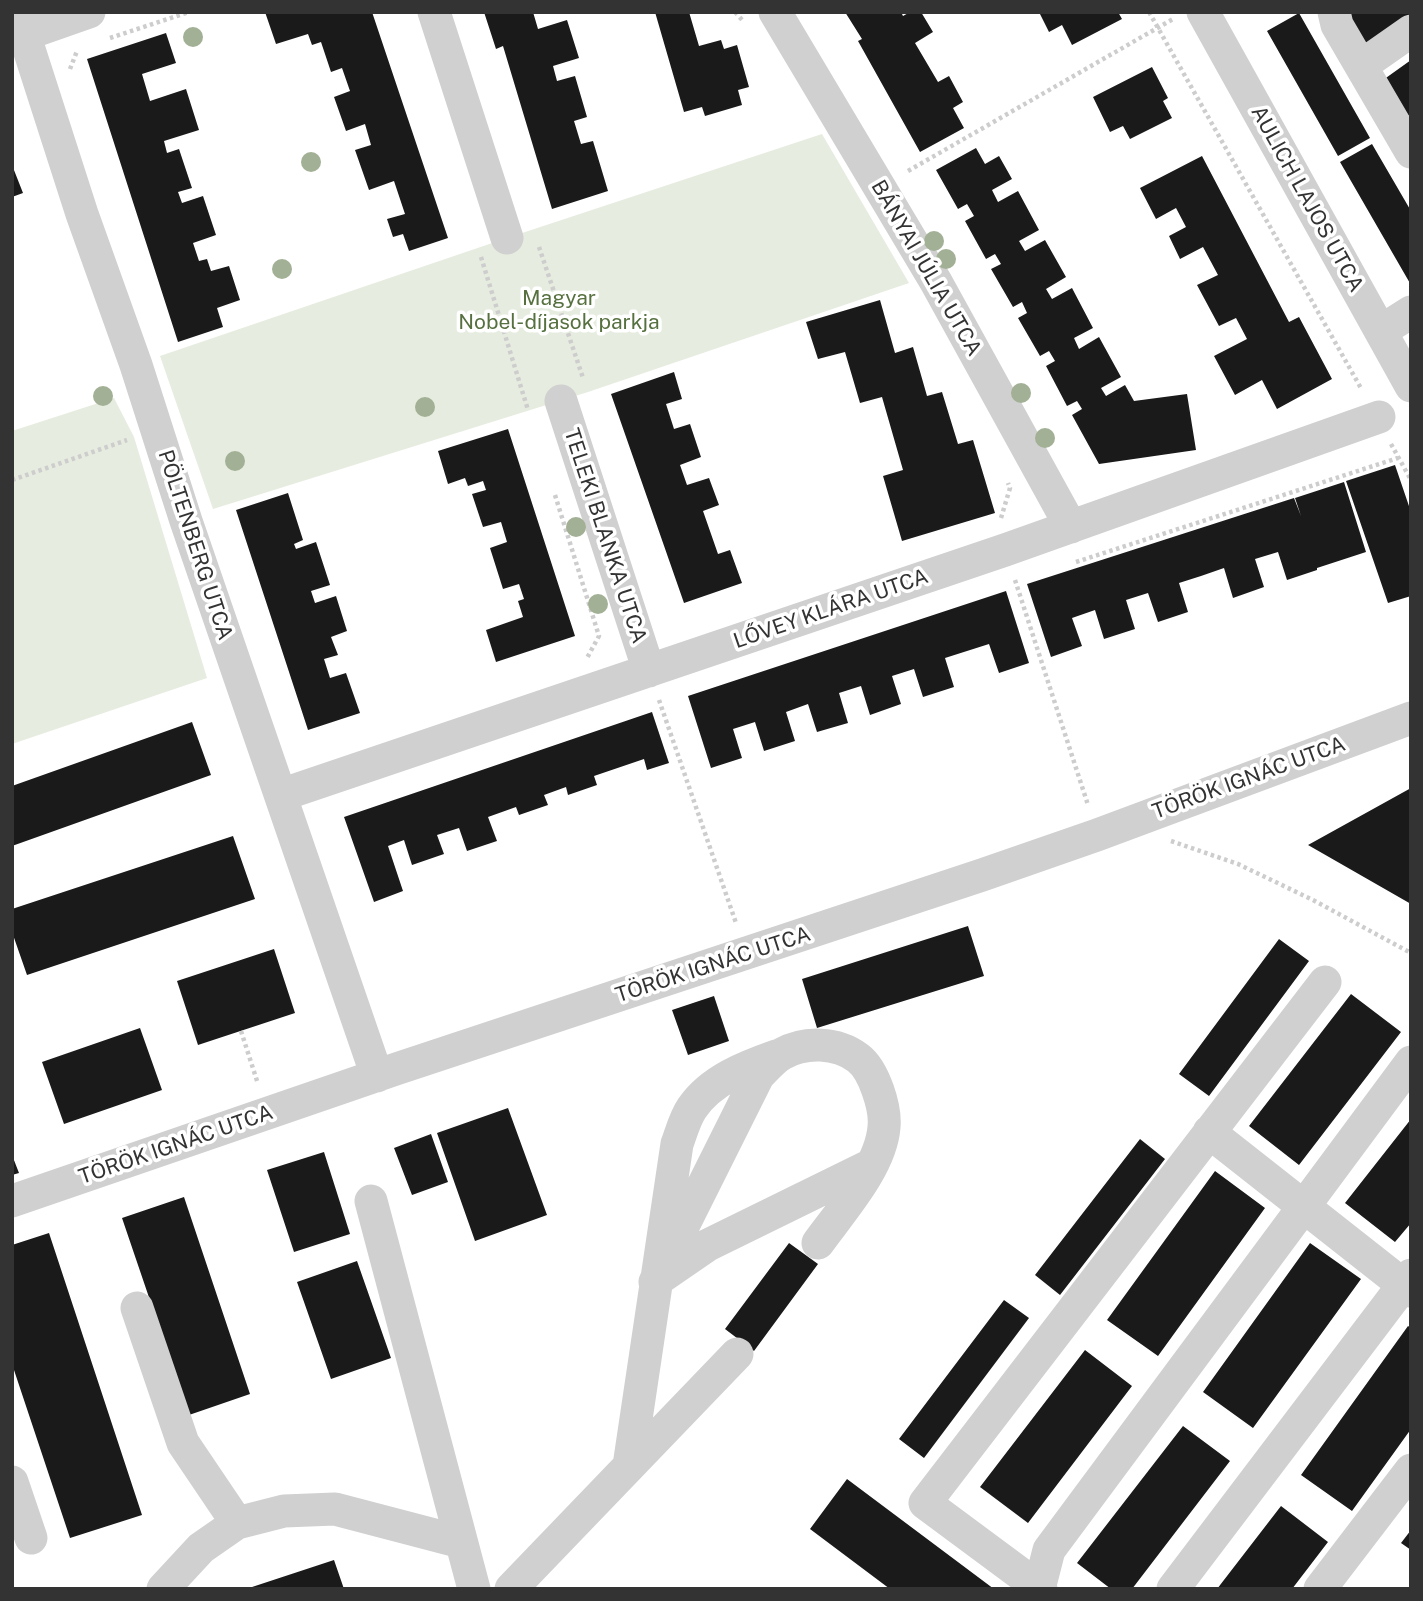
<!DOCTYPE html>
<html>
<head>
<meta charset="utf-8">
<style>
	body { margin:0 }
	#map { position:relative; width:1423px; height:1601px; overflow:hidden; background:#fff; font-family:"Public Sans",sans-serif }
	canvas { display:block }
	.frame { position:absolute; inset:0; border:14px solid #333; pointer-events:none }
</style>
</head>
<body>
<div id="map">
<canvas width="1423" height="1601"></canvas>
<div class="frame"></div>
</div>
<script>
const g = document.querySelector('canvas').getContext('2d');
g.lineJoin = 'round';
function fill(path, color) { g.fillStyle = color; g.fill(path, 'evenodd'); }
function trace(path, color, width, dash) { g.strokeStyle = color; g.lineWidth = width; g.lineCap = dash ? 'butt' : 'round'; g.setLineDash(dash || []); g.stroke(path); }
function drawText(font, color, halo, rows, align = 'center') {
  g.font = font + ' "Public Sans",sans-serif'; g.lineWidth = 7; g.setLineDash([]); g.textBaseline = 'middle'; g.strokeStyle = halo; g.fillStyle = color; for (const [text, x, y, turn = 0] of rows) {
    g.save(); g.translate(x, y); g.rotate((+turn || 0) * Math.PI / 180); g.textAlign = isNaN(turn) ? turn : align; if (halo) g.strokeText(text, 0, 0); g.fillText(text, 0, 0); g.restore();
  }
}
const green = new Path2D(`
	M 822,134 L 909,283 L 588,392 L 213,509 L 160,356 L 507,238 Z
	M 114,398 L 134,437 L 207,678 L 12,744 L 12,431 Z`);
const building = new Path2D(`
	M 265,12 L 372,12 L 448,238 L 409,251 L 403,234 L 393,237 L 387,219 L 405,214 L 394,181 L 369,190 L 355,150 L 371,145 L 365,124 L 346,131 L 334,97 L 350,91 L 342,68 L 331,72 L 321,42 L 312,45 L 308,34 L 276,44 Z
	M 484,12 L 533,12 L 538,29 L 567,20 L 579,58 L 553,66 L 557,81 L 575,76 L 587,117 L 574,121 L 581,144 L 593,141 L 608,191 L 552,209 L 503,46 L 496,49 Z
	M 655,12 L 689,12 L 699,46 L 721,40 L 724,49 L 737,45 L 749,87 L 738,90 L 742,105 L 705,116 L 702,107 L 684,112 Z
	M 845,12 L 901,12 L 903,16 L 910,12 L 921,12 L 933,32 L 915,43 L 938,82 L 949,76 L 963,102 L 953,108 L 964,128 L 920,152 L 858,41 L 862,39 Z
	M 1039,12 L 1118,12 L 1122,19 L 1072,45 L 1062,25 L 1049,32 Z
	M 1353,12 L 1411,12 L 1411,18 L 1365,50 L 1344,19 Z
	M 1299,13 L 1370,138 L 1338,156 L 1267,31 Z
	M 166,33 L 176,63 L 142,74 L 150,101 L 186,89 L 199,130 L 164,141 L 167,153 L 179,149 L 192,188 L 178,192 L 182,203 L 203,196 L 216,235 L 193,243 L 199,261 L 207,259 L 211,271 L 229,266 L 240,300 L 217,308 L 223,327 L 178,342 L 87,59 Z
	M 1411,60 L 1411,119 L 1383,80 Z
	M 1152,67 L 1168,98 L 1163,101 L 1172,118 L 1130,139 L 1123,126 L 1110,132 L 1093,97 Z
	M 1372,144 L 1411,211 L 1411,285 L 1340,162 Z
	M 976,148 L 985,164 L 999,156 L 1012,179 L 992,190 L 998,202 L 1018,191 L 1039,230 L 1019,241 L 1025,251 L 1045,240 L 1066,277 L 1046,289 L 1052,299 L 1072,288 L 1093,328 L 1074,338 L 1079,349 L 1099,337 L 1121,377 L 1101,388 L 1106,396 L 1125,385 L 1134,401 L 1187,394 L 1196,450 L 1099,464 L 1072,415 L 1082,409 L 1077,401 L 1067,406 L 1046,366 L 1055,361 L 1049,351 L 1040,356 L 1018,318 L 1027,313 L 1022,302 L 1013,307 L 991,269 L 1001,264 L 995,254 L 986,259 L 965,221 L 974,216 L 967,204 L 958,209 L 936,170 Z
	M 1202,156 L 1289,322 L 1299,317 L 1332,379 L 1277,409 L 1262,380 L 1235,395 L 1214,356 L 1247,339 L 1236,318 L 1219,326 L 1197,285 L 1218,275 L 1203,247 L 1180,259 L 1169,236 L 1186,227 L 1176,208 L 1156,219 L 1140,188 Z
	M 12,165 L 23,193 L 12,197 Z
	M 880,300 L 895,353 L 913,347 L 927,396 L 942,392 L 958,444 L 973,440 L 995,513 L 902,541 L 883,476 L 903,470 L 882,397 L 860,403 L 845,352 L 818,359 L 806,322 Z
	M 674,372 L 682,399 L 666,404 L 674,429 L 690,424 L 701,457 L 680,465 L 687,485 L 709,478 L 719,505 L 703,511 L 718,554 L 730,550 L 742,583 L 684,603 L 611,394 Z
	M 508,429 L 575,636 L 496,662 L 486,630 L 523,617 L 518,601 L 524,599 L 519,584 L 503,589 L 490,548 L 507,542 L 501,522 L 483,527 L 472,494 L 486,490 L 483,481 L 468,486 L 465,478 L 448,484 L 438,451 Z
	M 1395,465 L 1411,512 L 1411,596 L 1388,603 L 1346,481 Z
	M 1344,482 L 1366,552 L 1317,568 L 1317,570 L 1287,580 L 1278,552 L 1255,559 L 1264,587 L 1233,598 L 1224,568 L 1201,576 L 1179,583 L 1188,612 L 1158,622 L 1148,593 L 1126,600 L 1135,629 L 1104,639 L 1095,610 L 1072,618 L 1082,646 L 1051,657 L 1027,584 L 1294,498 L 1301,516 L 1295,498 Z
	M 288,493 L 303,540 L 294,544 L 296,549 L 316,542 L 330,585 L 311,591 L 315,603 L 336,596 L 347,631 L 331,637 L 338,655 L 324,659 L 330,678 L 346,673 L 360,713 L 308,730 L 236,510 Z
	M 1006,591 L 1029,663 L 999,673 L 989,644 L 945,658 L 954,687 L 923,697 L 914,669 L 892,676 L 901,704 L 870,715 L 861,686 L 839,693 L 848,723 L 817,732 L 808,704 L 786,712 L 795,741 L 764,751 L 755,722 L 733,729 L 742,758 L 711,768 L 688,696 Z
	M 652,712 L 669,763 L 647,770 L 644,759 L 594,776 L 597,785 L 568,795 L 566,787 L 544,795 L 548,805 L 519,815 L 516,807 L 488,817 L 497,841 L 467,851 L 459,828 L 437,835 L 444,854 L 412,865 L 404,840 L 388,846 L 403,891 L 374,902 L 344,817 Z
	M 192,722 L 211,775 L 12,846 L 12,786 Z
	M 1411,788 L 1411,904 L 1308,845 Z
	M 233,836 L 255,899 L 27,975 L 12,932 L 12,909 Z
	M 968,926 L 984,976 L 817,1028 L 802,979 Z
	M 1279,939 L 1309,961 L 1209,1096 L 1179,1074 Z
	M 274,949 L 295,1013 L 198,1045 L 177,981 Z
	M 1351,994 L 1401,1032 L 1299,1165 L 1249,1126 Z
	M 714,996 L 729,1041 L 688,1055 L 672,1010 Z
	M 140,1028 L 162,1090 L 64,1124 L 42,1062 Z
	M 508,1108 L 547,1215 L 475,1241 L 437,1133 Z
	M 1411,1119 L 1411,1223 L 1395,1242 L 1345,1203 Z
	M 431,1134 L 448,1182 L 412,1195 L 394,1148 Z
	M 1140,1139 L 1165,1159 L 1060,1295 L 1035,1275 Z
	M 324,1152 L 350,1234 L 294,1252 L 267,1170 Z
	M 12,1155 L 19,1173 L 12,1175 Z
	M 1215,1171 L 1265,1208 L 1158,1356 L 1107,1320 Z
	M 184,1197 L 250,1394 L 189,1415 L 122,1218 Z
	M 49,1233 L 142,1515 L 70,1538 L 12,1364 L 12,1245 Z
	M 789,1243 L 818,1264 L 754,1351 L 725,1329 Z
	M 1310,1243 L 1361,1279 L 1253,1428 L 1203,1392 Z
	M 357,1261 L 391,1358 L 331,1379 L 297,1282 Z
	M 1004,1300 L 1029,1318 L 924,1458 L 899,1439 Z
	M 1408,1326 L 1411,1328 L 1411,1429 L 1352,1511 L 1301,1475 Z
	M 1085,1350 L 1132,1386 L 1028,1523 L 980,1487 Z
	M 1183,1426 L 1230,1461 L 1132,1589 L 1111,1589 L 1077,1563 Z
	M 847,1479 L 994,1589 L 890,1589 L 810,1529 Z
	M 1281,1506 L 1328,1542 L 1292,1589 L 1217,1589 Z
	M 1411,1530 L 1411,1550 L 1401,1543 Z
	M 334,1560 L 344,1589 L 249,1589 L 249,1588 Z`);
const path = new Path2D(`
	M 735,12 L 743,21
	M 1149,12 L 1362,390
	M 110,38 L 189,12
	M 70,69 L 77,51
	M 908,171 L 1173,19
	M 539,247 L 583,378
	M 481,257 L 528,410
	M 1391,444 L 1411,480
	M 12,480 L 127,440
	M 555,495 L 599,636 L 587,658
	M 1001,518 L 1010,488 L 1008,483
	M 1076,562 L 1398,458
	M 1015,580 L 1088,805
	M 659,700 L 736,923
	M 1171,841 L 1238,864 L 1313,900 L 1411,953
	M 241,1031 L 258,1084`);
const minor = new Path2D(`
	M 17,12 L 82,214 L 136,365 L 186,521 L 377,1076
	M 434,12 L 507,238
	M 775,12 L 936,282 L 1071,527
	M 1203,12 L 1411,386
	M 1334,12 L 1337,25 L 1411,152
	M 12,39 L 89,12
	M 1361,66 L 1411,31
	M 1381,331 L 1411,312
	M 561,401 L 649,671
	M 281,795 L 1005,550 L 1379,417
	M 1209,1132 L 1411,1291
	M 12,1201 L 396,1069 L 982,875 L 1097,835 L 1411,718
	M 371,1201 L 474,1589
	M 660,1278 L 708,1245 L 871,1165
	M 655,1282 L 758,1076 C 765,1069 773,1059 782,1054 C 805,1041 837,1042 858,1058 C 874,1070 886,1108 884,1127 C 881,1167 841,1211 818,1243
	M 137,1308 L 183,1443 L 237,1523
	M 629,1466 L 677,1144 C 681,1133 685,1118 692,1108 C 711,1080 745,1067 776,1056
	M 12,1482 L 31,1538
	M 163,1589 L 201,1548 L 237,1523 L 284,1511 L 335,1509 L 461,1542
	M 511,1589 L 737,1354
	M 1039,1589 L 1049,1550 L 1411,1062
	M 1041,1589 L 925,1503 L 1325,982
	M 1173,1589 L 1411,1275
	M 1320,1589 L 1411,1470`);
const trees = [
	[193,37],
	[311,162],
	[934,241],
	[946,259],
	[282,269],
	[1021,393],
	[103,396],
	[425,407],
	[1045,438],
	[235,461],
	[576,527],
	[598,604]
];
const streetNames = [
	["AULICH LAJOS UTCA",1307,199,61],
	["BÁNYAI JÚLIA UTCA",926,268,60],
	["TELEKI BLANKA UTCA",605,536,72],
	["PÖLTENBERG UTCA",195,545,72],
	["LŐVEY KLÁRA UTCA",831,609,-19],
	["TÖRÖK IGNÁC UTCA",1249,778,-20],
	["TÖRÖK IGNÁC UTCA",713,965,-18],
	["TÖRÖK IGNÁC UTCA",176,1145,-19]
];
const parkNames = [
	["Magyar",559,299],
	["Nobel-díjasok parkja",559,323]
];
fill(green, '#e6ecdf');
fill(building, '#1a1a1a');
trace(path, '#cdcdcd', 4.5, [3.5, 3.5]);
trace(minor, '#d0d0d0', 33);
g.fillStyle = '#a2b095';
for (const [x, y] of trees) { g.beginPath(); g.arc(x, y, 10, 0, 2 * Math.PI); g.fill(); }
drawText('21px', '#333', '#fff', streetNames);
drawText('21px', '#56703f', '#fff', parkNames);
</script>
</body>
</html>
